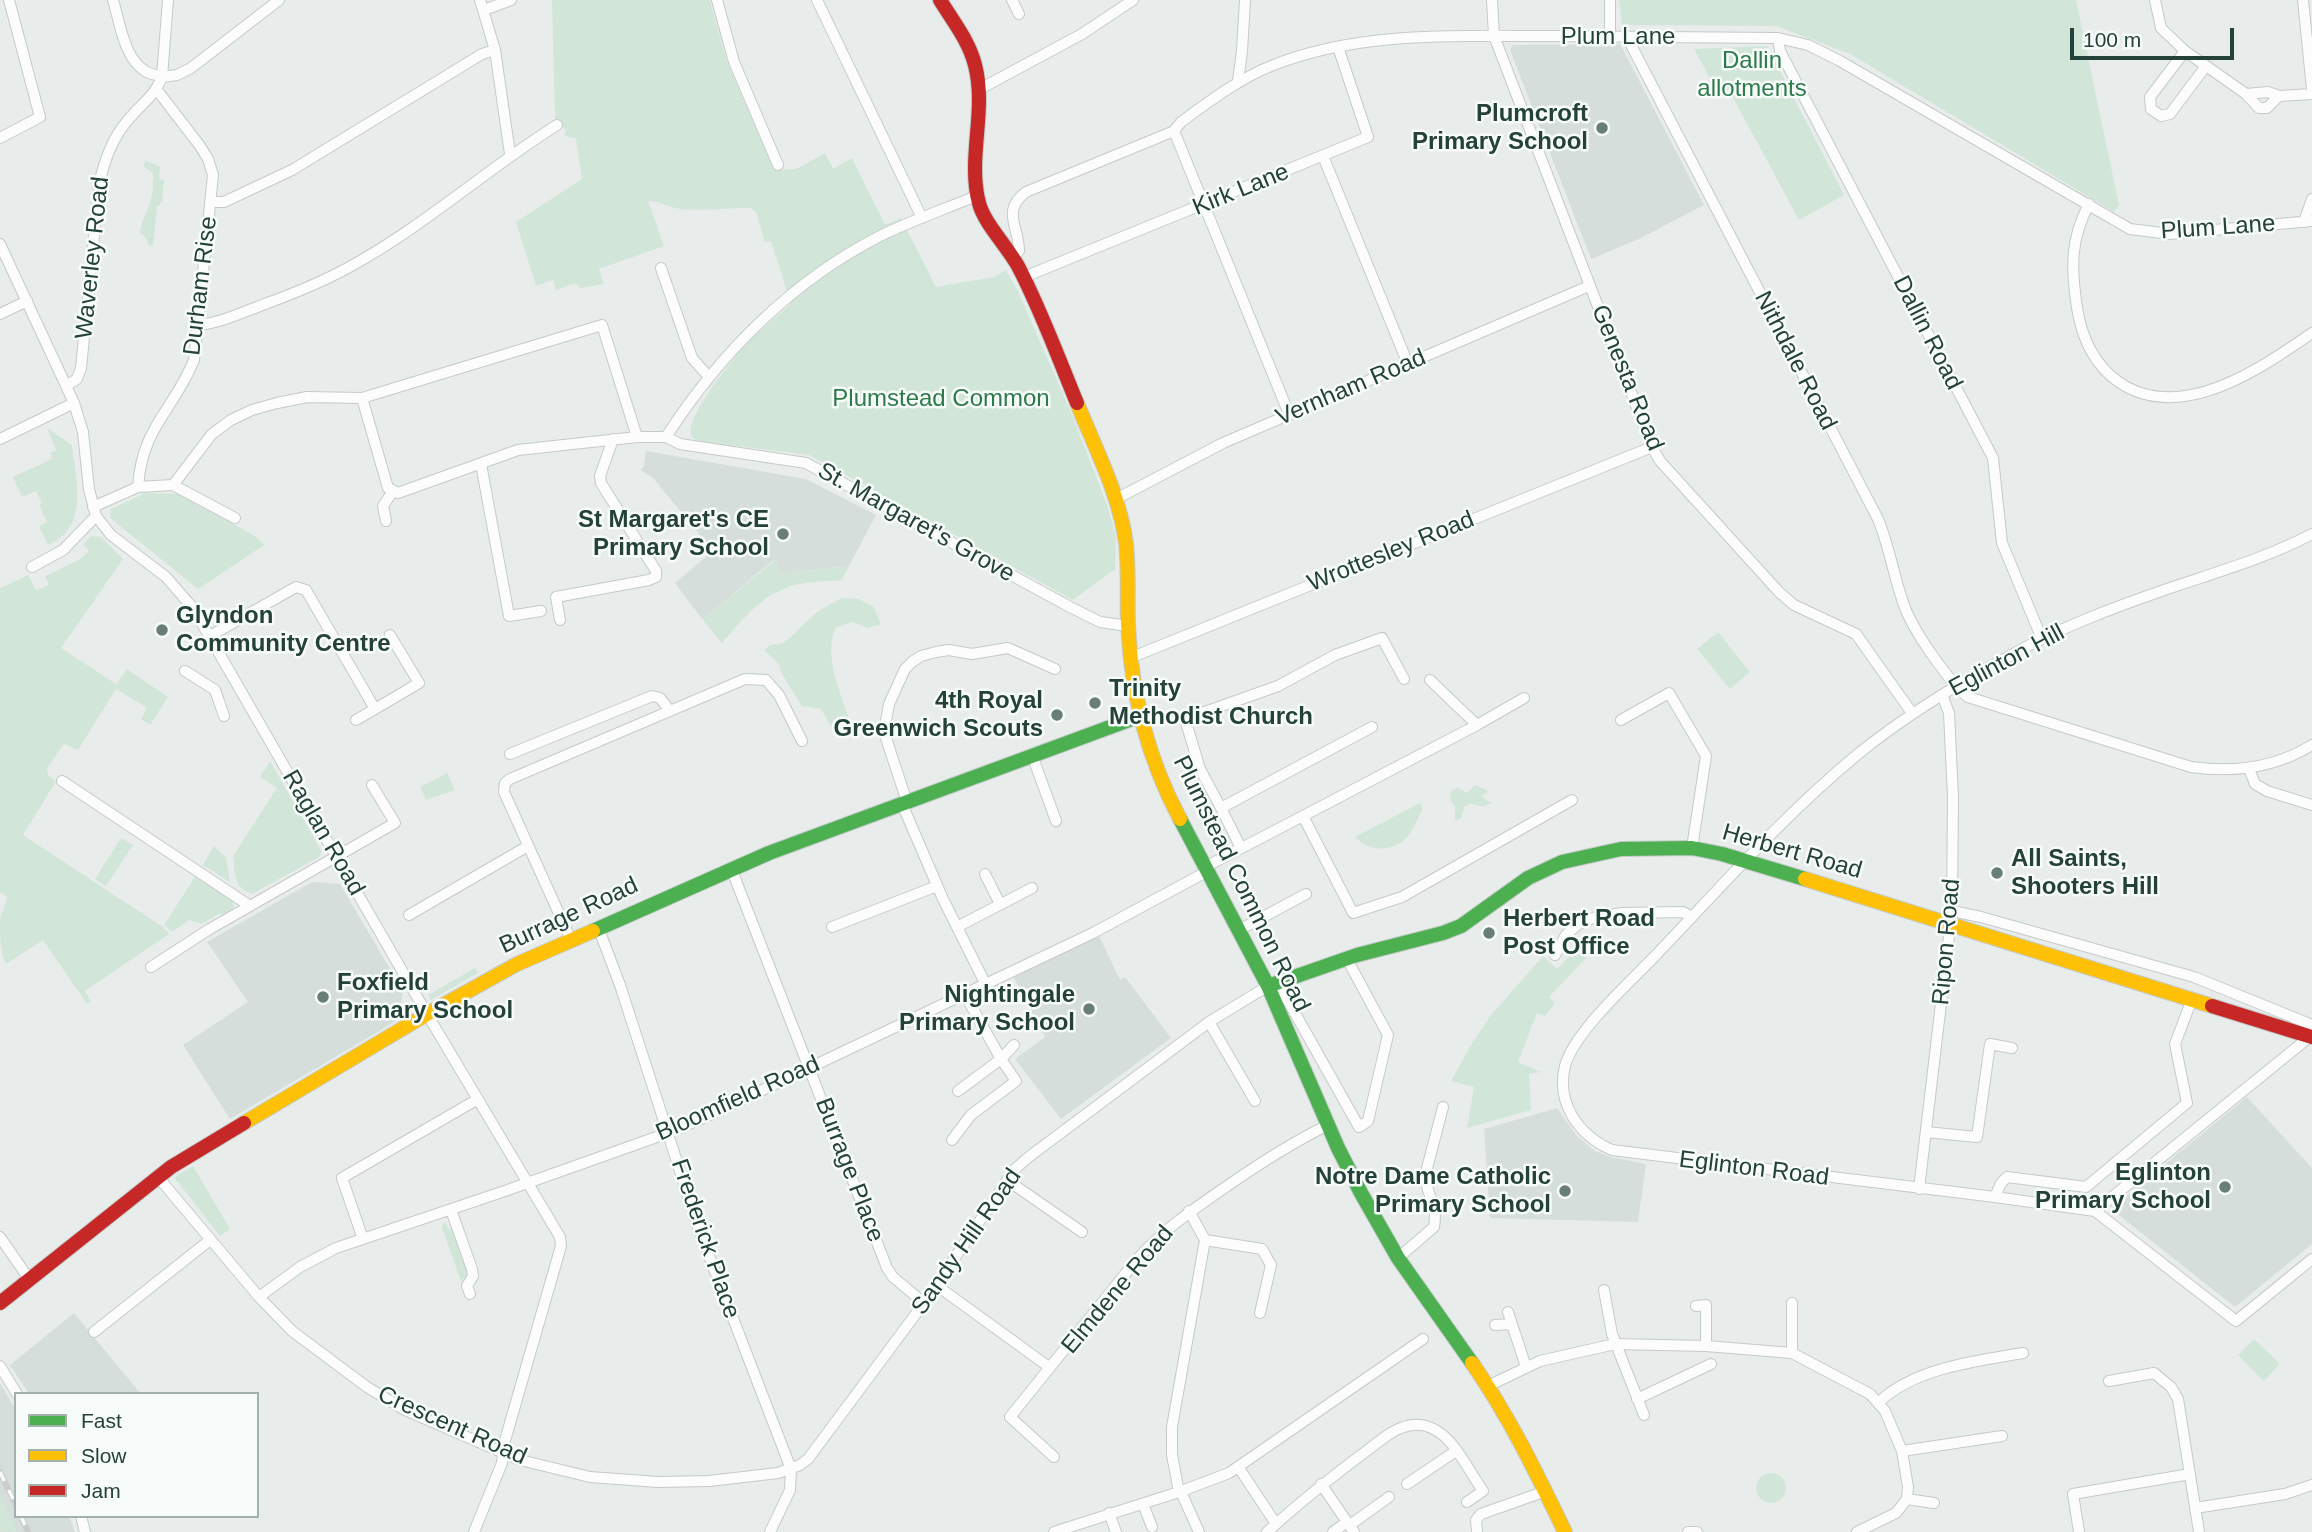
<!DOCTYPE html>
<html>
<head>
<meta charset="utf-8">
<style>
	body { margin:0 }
	#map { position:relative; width:2312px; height:1532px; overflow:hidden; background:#e8edeb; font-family:Helvetica,sans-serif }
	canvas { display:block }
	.legend { position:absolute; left:14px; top:1392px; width:245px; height:126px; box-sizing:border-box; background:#f7fbf9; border:2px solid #a3b1ad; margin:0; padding:9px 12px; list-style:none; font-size:21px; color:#24423a }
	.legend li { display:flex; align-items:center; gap:14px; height:35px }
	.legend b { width:35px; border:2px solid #a3b1ad }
	.scale { position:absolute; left:2070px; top:28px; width:164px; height:32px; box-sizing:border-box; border:4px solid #24423a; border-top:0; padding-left:9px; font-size:21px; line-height:24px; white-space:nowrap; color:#24423a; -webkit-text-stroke:5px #f7fbf9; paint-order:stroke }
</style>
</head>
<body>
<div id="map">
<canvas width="2312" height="1532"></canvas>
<ul class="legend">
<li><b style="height:9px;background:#4caf50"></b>Fast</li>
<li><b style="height:9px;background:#ffc107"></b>Slow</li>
<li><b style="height:9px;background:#c62828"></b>Jam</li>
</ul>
<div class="scale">100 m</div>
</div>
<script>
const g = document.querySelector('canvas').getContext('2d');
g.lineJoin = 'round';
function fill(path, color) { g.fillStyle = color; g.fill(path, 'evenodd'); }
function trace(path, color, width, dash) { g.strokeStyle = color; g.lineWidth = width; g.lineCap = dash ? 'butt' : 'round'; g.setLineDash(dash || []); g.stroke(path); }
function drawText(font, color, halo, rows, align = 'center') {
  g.font = font + ' Helvetica,sans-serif'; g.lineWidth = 5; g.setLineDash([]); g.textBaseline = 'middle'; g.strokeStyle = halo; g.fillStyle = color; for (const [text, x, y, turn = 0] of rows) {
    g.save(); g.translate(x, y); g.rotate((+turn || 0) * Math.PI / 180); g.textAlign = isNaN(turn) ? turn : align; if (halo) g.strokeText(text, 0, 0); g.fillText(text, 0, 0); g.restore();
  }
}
const built = new Path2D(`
	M 1620,44 L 1704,205 L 1639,239 L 1591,259 L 1510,50 L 1513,45 Z
	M 646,451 L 806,479 L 876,515 L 849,566 L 779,574 L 776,560 L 772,561 L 703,620 L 675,583 L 713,551 L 653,478 L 641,470 L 644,466 Z
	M 312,882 L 340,884 L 403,991 L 398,1020 L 230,1119 L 183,1045 L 248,1002 L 207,942 Z
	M 1099,936 L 1120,980 L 1125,977 L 1171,1038 L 1061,1119 L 1015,1059 L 1045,1037 L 1013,976 Z
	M 2247,1097 L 2312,1168 L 2312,1244 L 2235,1307 L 2115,1212 L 2114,1206 Z
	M 1557,1108 L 1576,1135 L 1595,1151 L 1610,1157 L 1646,1164 L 1638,1222 L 1490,1218 L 1484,1129 Z
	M 74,1313 L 141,1394 L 29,1394 L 10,1365 Z
	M 0,1383 L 16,1410 L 16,1516 L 69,1516 L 75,1532 L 0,1532 Z`);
const green = new Path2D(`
	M 552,0 L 710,0 L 727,62 L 774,170 L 796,169 L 825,153 L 833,169 L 852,158 L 885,225 L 901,218 L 936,287 L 994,277 L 1006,270 L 1018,291 L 1073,417 L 1107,505 L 1116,536 L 1115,569 L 1073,600 L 809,455 L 706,442 C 701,441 695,441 692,436 C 682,421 734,357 746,345 C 760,330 776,317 791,304 L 771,241 L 765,242 L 756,212 L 750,208 C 728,208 704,211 681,209 C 669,208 661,201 648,201 L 664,246 L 599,269 L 604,284 L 580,288 L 576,283 L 556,290 L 553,280 L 536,286 L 516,222 L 582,179 L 576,139 L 564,135 L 566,131 L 555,118 Z
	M 1619,0 L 2076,0 L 2119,205 L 2114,212 L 1850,54 L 1776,26 L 1622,25 Z
	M 1767,46 L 1844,195 L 1799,220 L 1729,90 L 1719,95 L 1694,49 Z
	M 145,160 L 160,167 L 159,179 L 164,180 L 162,202 L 157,207 L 153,246 L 149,246 L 145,237 L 140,233 C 141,219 150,207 152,195 C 154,188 151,185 154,178 L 152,172 L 144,167 Z
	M 47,428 L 72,445 C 76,481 90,527 48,545 L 39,526 L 47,522 L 39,505 L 42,503 L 36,491 L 22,497 L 13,477 L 52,459 L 50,453 L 56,450 Z
	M 145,493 L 182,494 L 258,538 L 264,545 L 198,589 L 110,518 L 111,509 Z
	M 91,536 L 101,537 L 123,559 L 61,648 L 116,684 L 127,669 L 168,697 L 150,725 L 141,719 L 147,708 L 116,689 L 78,750 L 64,744 L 47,768 L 48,775 L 56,781 L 23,835 L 163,927 L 169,934 L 85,991 L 91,1001 L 87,1004 L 43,940 L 6,964 C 0,953 0,933 0,919 C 2,911 6,905 7,897 L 0,892 L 0,588 L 28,575 L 36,590 L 49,585 L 45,576 L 79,560 L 89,551 L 83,544 Z
	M 776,559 L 780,574 L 849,566 L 842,580 C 825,582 804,581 788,587 C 761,596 740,622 722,643 L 703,620 Z
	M 842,598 L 858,599 L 873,606 L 881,624 L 868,628 L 852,622 L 835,628 C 824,658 840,692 850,721 L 830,725 L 821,709 L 802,706 L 782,674 L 778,663 L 764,650 L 770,645 L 784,643 L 818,611 Z
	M 1718,632 L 1750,672 L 1730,689 L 1697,649 Z
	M 270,761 L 322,852 L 319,857 L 252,894 C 232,886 236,875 233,856 L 277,788 L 260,777 Z
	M 447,773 L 455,790 L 426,800 L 420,787 Z
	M 1475,785 L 1487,790 L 1487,793 L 1481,796 L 1491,803 L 1484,807 L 1472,804 L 1465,806 L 1461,818 L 1455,821 L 1455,807 L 1450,800 L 1451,791 L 1458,788 L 1467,793 Z
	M 1420,803 L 1423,808 C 1418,818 1414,830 1406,838 C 1392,853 1368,851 1355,837 Z
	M 121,838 L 133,845 L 106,886 L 95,879 Z
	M 214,846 L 226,858 L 230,882 L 203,865 Z
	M 195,877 L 233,900 L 234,908 L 222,916 L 220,913 L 202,924 L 189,920 L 172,932 L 164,925 Z
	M 1577,948 L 1587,957 L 1549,997 L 1555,1003 L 1545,1016 L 1537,1013 L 1518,1062 L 1541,1072 L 1529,1074 L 1531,1110 L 1467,1128 L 1474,1087 L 1451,1081 L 1471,1045 L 1491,1015 L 1543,956 L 1557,969 Z
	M 475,968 L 478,973 L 431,1000 L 428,995 Z
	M 193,1166 L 230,1229 L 220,1236 L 174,1177 Z
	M 444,1222 L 449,1229 L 452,1228 L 467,1269 L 466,1277 L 461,1281 L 442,1228 Z
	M 2254,1339 L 2280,1364 L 2264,1381 L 2238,1355 Z
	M1756 1488a15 15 0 1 1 30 0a15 15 0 1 1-30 0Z
	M 0,1494 L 17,1531 L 17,1532 L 0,1530 Z`);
const street = new Path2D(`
	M 113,0 C 120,23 124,58 145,71 C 150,74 157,75 162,77 L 168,0
	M 480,0 L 495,50 L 510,154
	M 717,0 L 734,62 L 778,165
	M 817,0 L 922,218
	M 1012,0 L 1019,14
	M 1492,0 L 1494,36 L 1652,447 L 1660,461 L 1779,592 L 1794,605 L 1856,634 L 1912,713
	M 1610,0 L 1610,36
	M 2155,0 L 2161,28 L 2185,51 L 2246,94 L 2259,108 L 2267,108 L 2279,96
	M 2303,0 L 2312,89
	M 484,10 L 511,0
	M 1630,37 L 1631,45 L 1878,519 C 1890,548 1894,579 1905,608 C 1915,633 1948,681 1968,697 L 2191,767 C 2234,773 2275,768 2312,745
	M 1778,38 L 1780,51 L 1993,458 L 2002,543 L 2042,639
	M 2185,51 L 2150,97 L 2151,109 L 2161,116 L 2170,114 L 2206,66
	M 1238,81 L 1242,51 L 1245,0
	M 978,90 L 1082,34 L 1133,0
	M 2246,94 L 2268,92 L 2279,96 L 2312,94
	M 1174,131 L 1289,414
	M 0,138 L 40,117 L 9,0
	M 1323,156 L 1408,364
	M 212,202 L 224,202 L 292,170 L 482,54 L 495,50
	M 2089,204 C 2070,240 2071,268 2077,308 C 2088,375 2136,411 2204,392 C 2242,381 2279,356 2312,333
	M 2304,222 L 2312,199
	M 0,244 L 74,403 L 83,432 L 89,489 L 96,516 L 111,535 L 166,577 L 193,608 L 427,1014 L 560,1237 L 561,1246 L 504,1444 L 502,1463 L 474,1532
	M 1013,257 L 1019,251 C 1019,226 1001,211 1026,192 L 1174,131 L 1181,122 C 1210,101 1237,80 1271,66 C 1358,31 1457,36 1549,36 C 1626,37 1702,37 1778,38 L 1808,45 L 1840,61 L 2130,229 L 2170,234 L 2312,221
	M 661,268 L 692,358 L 709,377
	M 1024,277 L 1368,137 L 1338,47
	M 0,314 L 27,301
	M 198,325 C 221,323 243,312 265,304 C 295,293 325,281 353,265 C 425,225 487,169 557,125
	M 66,386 L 77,379 L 81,368 L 99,185 C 104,161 112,138 128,120 C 141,104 155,96 162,77 L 177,75 L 191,68 L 279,0
	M 362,398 L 388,488 L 398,493 L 518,450 L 637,437 L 666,437 L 680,444 L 806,463 L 1070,607 L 1100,622 L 1128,626
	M 666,437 C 720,353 793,280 882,235 C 913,220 945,209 976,196
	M 0,439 L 74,403
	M 481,464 L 509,616 L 541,611
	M 173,485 L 212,434 L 231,420 L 252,410 L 277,403 L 307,397 L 362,398 L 602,325 L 637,437
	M 138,487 C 142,426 174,410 194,360 L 213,175 L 208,159 L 200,146 L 157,90
	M 1116,499 L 1223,443 L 1589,286
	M 93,507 L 138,487 L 173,485 L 235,518
	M 386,521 L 383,506 L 393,491
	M 2312,534 C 2270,556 2224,570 2179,585 C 2123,604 2065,625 2013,654 C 1959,683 1906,715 1858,754 C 1784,815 1721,887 1655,956 C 1630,982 1574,1032 1565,1066 C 1556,1103 1578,1135 1612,1150 L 1995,1197 L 2095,1211 L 2236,1321 L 2312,1259
	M 32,567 L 63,550 L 96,516
	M 560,620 L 556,597 L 649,580 L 656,577 L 656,571 L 601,483 L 600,476 L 613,439
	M 210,636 L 296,587 L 306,590 L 375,709 L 419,683 L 390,635
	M 1130,658 L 1652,447
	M 185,671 L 215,690
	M 1430,680 L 1477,725
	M 215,690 L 224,716
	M 356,720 L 375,709
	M 1621,720 L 1669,693 L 1706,756 L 1692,848
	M 510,754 L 652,696 L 660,698 L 670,711
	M 1032,755 L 1056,821
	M 2249,769 L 2255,784 L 2267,791 L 2312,805
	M 62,781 L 250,906
	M 907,802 L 884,732 L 889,704 L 905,669 L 912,662 L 921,656 L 936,652 L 949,650 L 972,654 L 1008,648 L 1055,669
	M 902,804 L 943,899 L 985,983
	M 1221,808 L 1200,769 L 1185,719 L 1278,686 L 1335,655 L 1382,638 L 1404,679
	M 1303,816 L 1477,725 L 1524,698
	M 1241,848 L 1221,808 L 1372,727
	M 1205,867 L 1303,816 L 1353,913 L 1402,897 L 1572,800
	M 731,868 L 887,1268 L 893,1277 L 924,1303
	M 985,874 L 1000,904
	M 1952,911 L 1981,917 L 2194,977 L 2312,1025
	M 409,915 L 528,846
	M 598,927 L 620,985 L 699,1230 L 791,1469 L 790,1490 L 770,1532
	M 832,927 L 937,886
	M 957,927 L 1032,888
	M 1239,930 L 1306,894
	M 571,940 L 504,792 L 505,783 L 510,779 L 745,679 L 766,680 L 779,695 L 802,741
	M 1555,955 L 1566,935 L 1577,925 L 1593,918 L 1622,913 L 1683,912 L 1692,917
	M 151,967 L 208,930 L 395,823 L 372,785
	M 1278,983 L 1359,1127 L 1368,1121 L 1388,1035 L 1347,959
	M 964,993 L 1001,1059 L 1014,1045
	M 1209,1022 L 1255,1101
	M 1926,1132 L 1977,1137 L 1990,1044 L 2012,1048
	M 952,1140 L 971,1115 L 1016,1081 L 1001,1059 L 958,1091
	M 158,1177 L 259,1297 L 292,1331 L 367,1387 L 405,1410 L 520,1460 L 590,1477 L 658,1482 L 709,1481 L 778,1473 L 800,1465 L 808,1459 L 924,1303 L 1015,1169 L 1030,1156 L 1209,1022 L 1268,986
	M 1007,1180 L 1082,1232
	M 1919,1189 L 1952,911 L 1953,797 L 1949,713 L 1942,695
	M 1995,1197 L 2001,1183 L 2007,1177 L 2086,1187 L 2187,1103 L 2175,1044 L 2192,999
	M 451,1210 L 472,1269 L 473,1276 L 467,1286 L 470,1294
	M 2095,1211 L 2312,1035
	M 0,1237 L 29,1279
	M 363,1239 L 342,1178 L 478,1099
	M 1205,1240 L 1262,1249 L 1271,1265 L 1260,1313
	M 1398,1258 L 1434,1227 C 1438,1203 1427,1197 1425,1176 L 1443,1107
	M 936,1285 L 1049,1367
	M 1604,1290 L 1612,1334 L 1644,1415
	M 259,1297 L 300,1267 L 336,1248 L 502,1192 L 668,1133 L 708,1116 L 1093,933 L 1208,871
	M 1792,1303 L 1792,1353
	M 1696,1306 L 1706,1305 L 1706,1346
	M 1508,1312 L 1526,1367
	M 1495,1325 L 1511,1324
	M 94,1332 L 210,1240
	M 0,1366 L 17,1394
	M 2109,1381 L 2154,1373 L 2171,1387 L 2178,1399 L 2199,1532
	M 1488,1386 L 1540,1361 L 1615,1344 L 1706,1346 L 1792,1353 L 1870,1394 L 1885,1411 L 1902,1451 L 1908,1487 L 1907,1499 L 1896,1513 L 1857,1532
	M 1637,1399 L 1711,1364
	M 1879,1402 C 1915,1368 1976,1361 2023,1353
	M 1902,1451 L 2002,1436
	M 1054,1457 L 1010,1417 L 1134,1263 C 1162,1230 1195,1208 1230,1184 C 1262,1162 1293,1142 1328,1125
	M 1239,1468 L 1276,1524 L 1267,1532
	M 1321,1484 L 1354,1532
	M 1407,1484 L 1456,1451
	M 1179,1492 L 1172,1455 L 1172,1427 L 1205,1240 L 1189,1211
	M 1181,1492 L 1199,1532
	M 1907,1499 L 1934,1503
	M 1143,1504 L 1152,1527
	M 2195,1508 L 2285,1494 L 2312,1485
	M 1109,1513 L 1116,1532
	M 81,1516 L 85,1532
	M 1276,1524 C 1306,1497 1337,1473 1369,1449 C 1379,1442 1389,1432 1401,1428 C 1413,1423 1426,1424 1437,1431 C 1455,1441 1471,1474 1483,1491 L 1467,1502
	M 1350,1525 L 1389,1497
	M 1054,1532 L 1179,1492 L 1229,1473 L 1423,1339
	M 1333,1532 L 1347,1522
	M 1477,1532 L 1476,1520 L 1481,1514 L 1546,1491
	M 1688,1532 L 1697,1532
	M 2079,1532 L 2073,1494 L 2190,1474`);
const fast = new Path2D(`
	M 1180,819 L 1268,986 L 1338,1148 L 1361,1193 L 1398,1258 L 1472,1363
	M 593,931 L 769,853 L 1140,716
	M 1268,986 L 1357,955 L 1443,933 L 1461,926 L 1528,878 L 1562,862 L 1621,849 L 1692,848 L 1722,854 L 1805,879`);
const slow = new Path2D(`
	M 1077,403 C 1095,448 1120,495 1126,544 C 1129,570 1127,598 1128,624 C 1131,692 1148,759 1180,819
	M 1805,879 L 2212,1006
	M 244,1123 L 427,1014 L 517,964 L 593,931
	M 1472,1363 C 1509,1416 1537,1474 1565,1532`);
const jam = new Path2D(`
	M 940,0 C 953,21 969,41 975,65 C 987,111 967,158 979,203 C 984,223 1007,246 1018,266 C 1041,310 1058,357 1077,403
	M 2212,1006 L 2312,1037
	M 0,1303 L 171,1167 L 244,1123`);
const rail = new Path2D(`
	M 0,1472 L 16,1505
	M 21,1516 L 28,1532`);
const markers = [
	[1602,128,7,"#697e78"],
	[783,534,7,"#697e78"],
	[162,630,7,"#697e78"],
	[1095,703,7,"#697e78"],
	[1057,715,7,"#697e78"],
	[1997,873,7,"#697e78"],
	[1489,933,7,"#697e78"],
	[323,997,7,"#697e78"],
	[1089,1009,7,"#697e78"],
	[2225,1187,7,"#697e78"],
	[1565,1191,7,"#697e78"]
];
const streetNames = [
	["Plum Lane",1618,37],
	["Kirk Lane",1241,190,-22],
	["Plum Lane",2218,228,-4],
	["Waverley Road",93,258,-84],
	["Durham Rise",201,286,-83],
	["Dallin Road",1927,333,63],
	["Nithdale Road",1795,361,63],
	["Genesta Road",1627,378,68],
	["Vernham Road",1351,388,-23],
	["St. Margaret's Grove",916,523,29],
	["Wrottesley Road",1391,552,-22],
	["Eglinton Hill",2007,661,-28],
	["Raglan Road",323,833,60],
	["Herbert Road",1792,852,16],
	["Plumstead Common Road",1241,884,64],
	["Burrage Road",569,916,-25],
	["Ripon Road",1947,942,-85],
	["Bloomfield Road",738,1099,-24],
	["Eglinton Road",1754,1169,7],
	["Burrage Place",849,1170,69],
	["Frederick Place",705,1239,71],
	["Sandy Hill Road",967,1242,-55],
	["Elmdene Road",1118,1290,-50],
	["Crescent Road",452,1426,24]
];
const parkNames = [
	["Dallin",1752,61],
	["allotments",1752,89],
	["Plumstead Common",941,399]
];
const poiNames = [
	["Plumcroft",1588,114],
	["Primary School",1588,142],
	["St Margaret's CE",769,520],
	["Primary School",769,548],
	["Glyndon",176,616,"left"],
	["Community Centre",176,644,"left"],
	["Trinity",1109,689,"left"],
	["Methodist Church",1109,717,"left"],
	["4th Royal",1043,701],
	["Greenwich Scouts",1043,729],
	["All Saints,",2011,859,"left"],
	["Shooters Hill",2011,887,"left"],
	["Herbert Road",1503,919,"left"],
	["Post Office",1503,947,"left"],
	["Foxfield",337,983,"left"],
	["Primary School",337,1011,"left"],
	["Nightingale",1075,995],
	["Primary School",1075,1023],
	["Eglinton",2211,1173],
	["Primary School",2211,1201],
	["Notre Dame Catholic",1551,1177],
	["Primary School",1551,1205]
];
fill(built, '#d6dedb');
fill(green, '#d1e6d8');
trace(street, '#c5cac8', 12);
trace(fast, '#c3cbc8', 16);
trace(slow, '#c3cbc8', 16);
trace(jam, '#c3cbc8', 16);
trace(street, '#fcfcfc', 10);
trace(fast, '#4caf50', 14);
trace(slow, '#ffc107', 14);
trace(jam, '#c62828', 14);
trace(rail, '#c9cdcc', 6);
trace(rail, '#f7fbf9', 3.5, [10]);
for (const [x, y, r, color] of markers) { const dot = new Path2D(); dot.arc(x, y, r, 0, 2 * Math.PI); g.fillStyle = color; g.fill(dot); trace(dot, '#f7fbf9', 2.5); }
drawText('24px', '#24423a', '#f7fbf9', streetNames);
drawText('24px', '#2d7a4b', '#f7fbf9', parkNames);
drawText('bold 24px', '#24423a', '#f7fbf9', poiNames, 'right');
</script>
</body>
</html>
